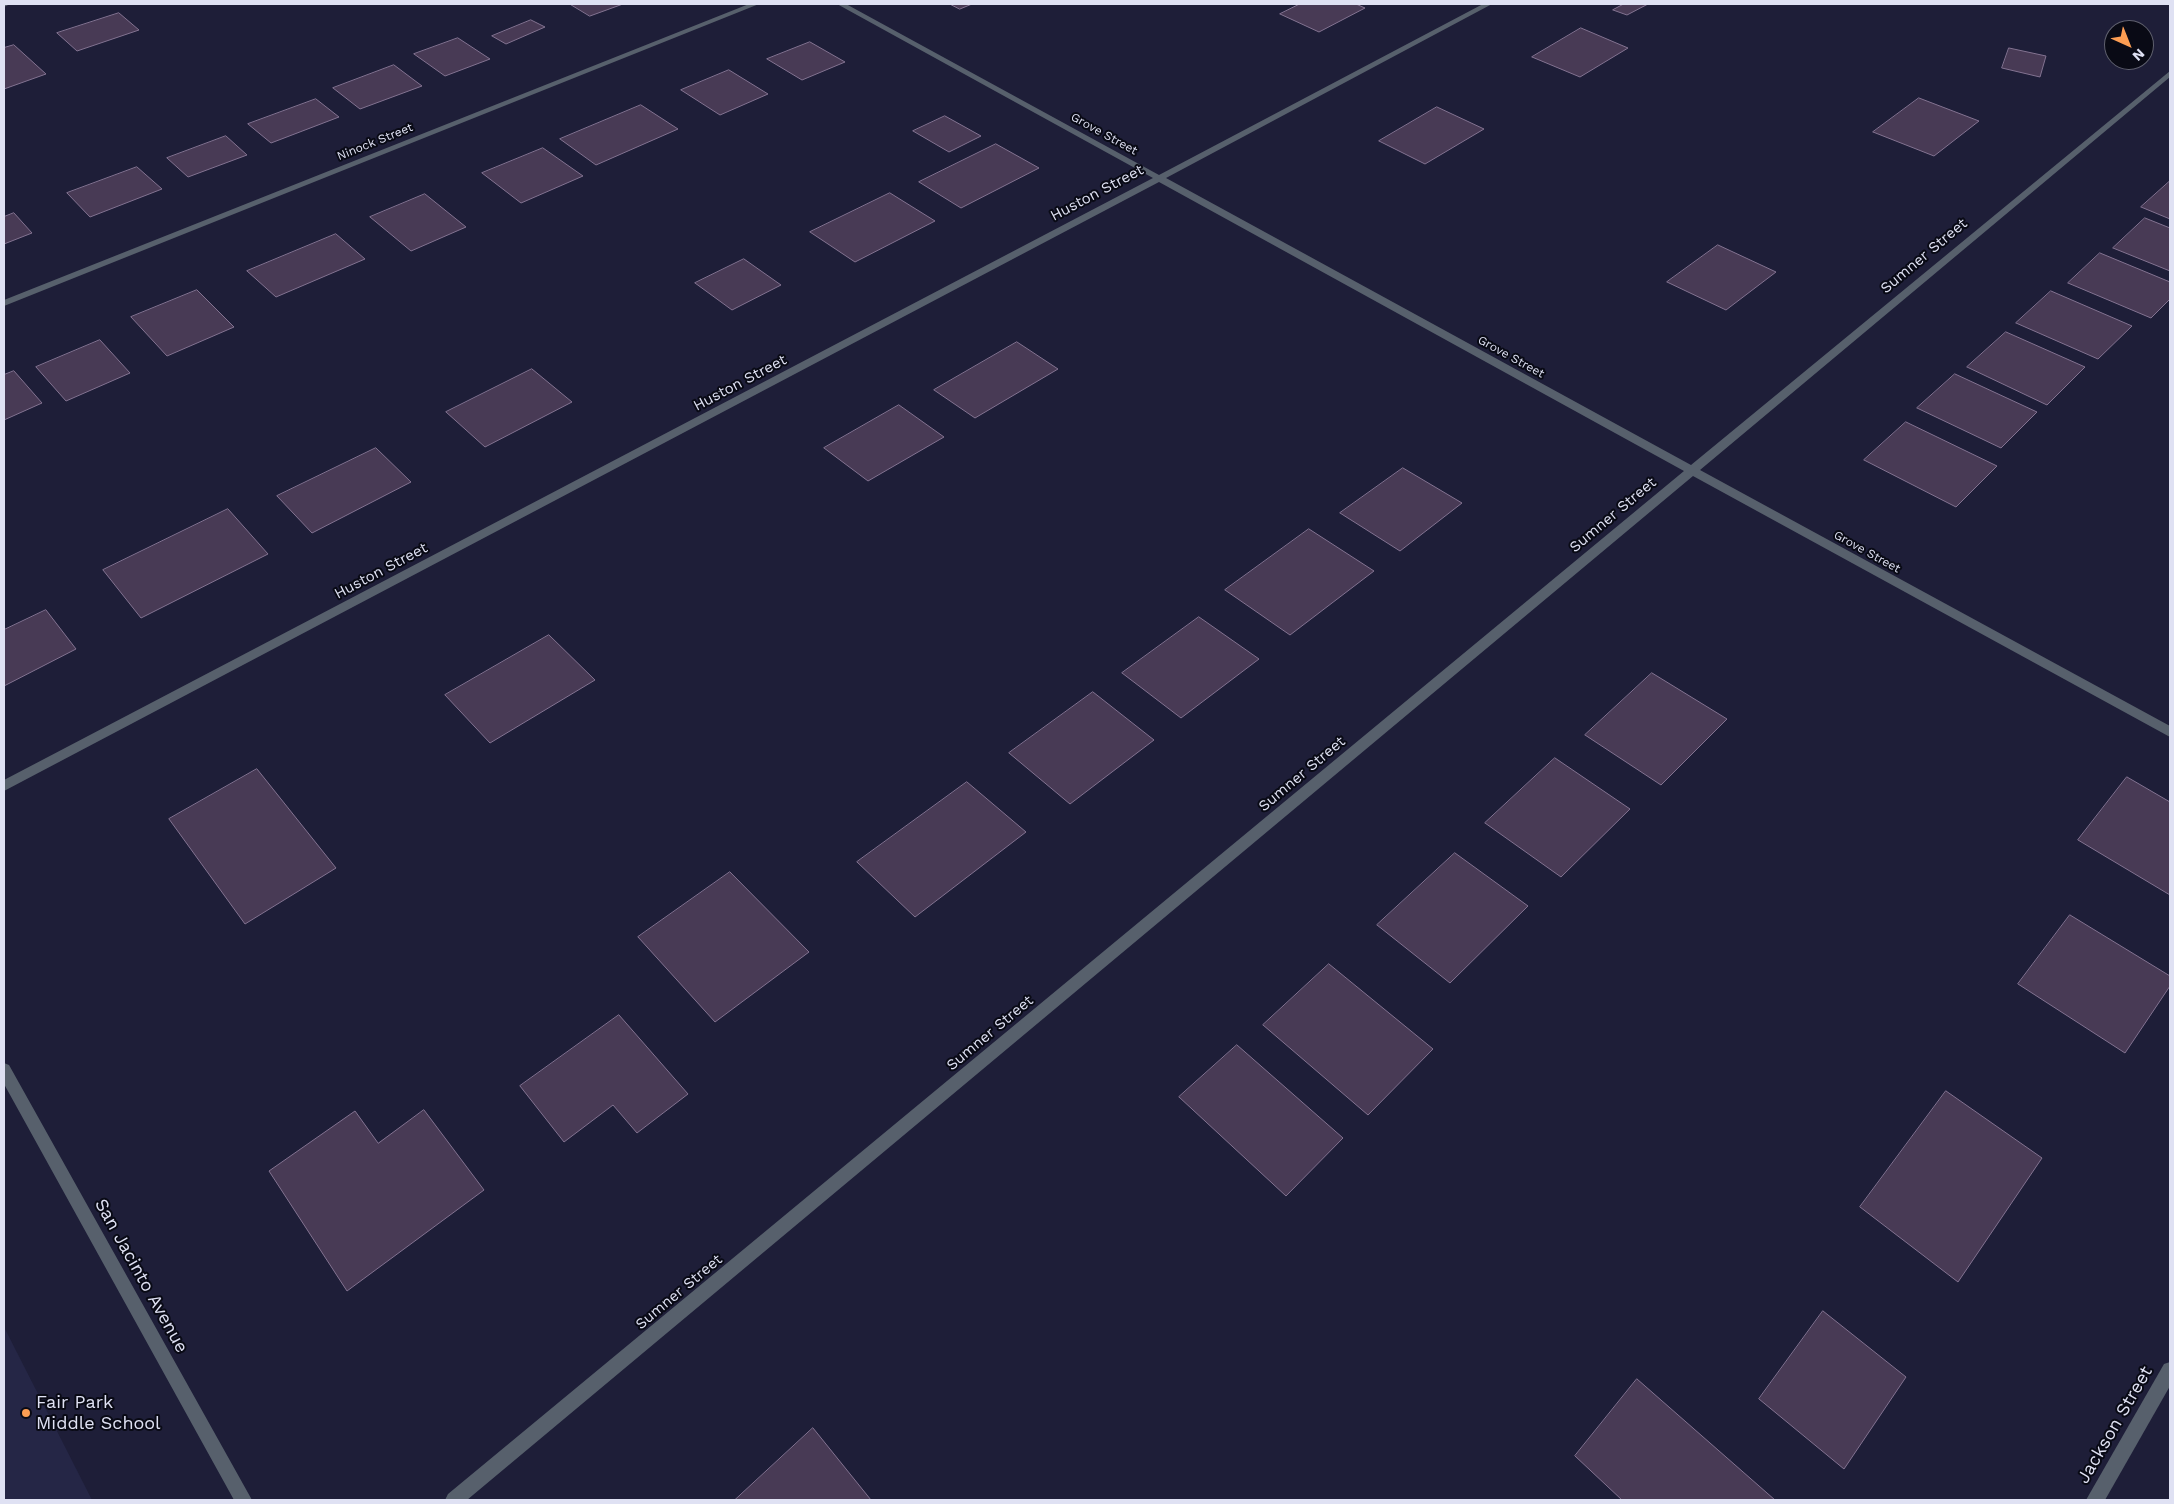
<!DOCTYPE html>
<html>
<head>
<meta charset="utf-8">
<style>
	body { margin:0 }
	#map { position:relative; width:2174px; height:1504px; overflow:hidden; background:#1e1e38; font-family:"Work Sans",sans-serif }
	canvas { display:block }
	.frame { position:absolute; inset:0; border:5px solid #dfe1f3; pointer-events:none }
	.north { position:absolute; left:2104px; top:20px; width:50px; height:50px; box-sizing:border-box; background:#090a15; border:1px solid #5f606e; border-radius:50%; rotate:136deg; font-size:14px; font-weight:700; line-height:20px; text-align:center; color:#dfe1f3 }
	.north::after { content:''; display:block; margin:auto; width:18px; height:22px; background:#fc9d53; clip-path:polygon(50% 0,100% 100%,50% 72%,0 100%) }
</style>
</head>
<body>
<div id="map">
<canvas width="2174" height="1504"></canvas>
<div class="frame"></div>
<div class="north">N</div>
</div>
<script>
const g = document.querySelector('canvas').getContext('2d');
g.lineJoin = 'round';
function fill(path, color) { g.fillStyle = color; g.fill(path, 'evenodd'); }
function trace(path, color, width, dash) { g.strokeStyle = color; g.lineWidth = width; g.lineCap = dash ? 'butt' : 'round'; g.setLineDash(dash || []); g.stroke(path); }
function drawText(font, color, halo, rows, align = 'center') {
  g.font = font + ' "Work Sans",sans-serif'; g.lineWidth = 4; g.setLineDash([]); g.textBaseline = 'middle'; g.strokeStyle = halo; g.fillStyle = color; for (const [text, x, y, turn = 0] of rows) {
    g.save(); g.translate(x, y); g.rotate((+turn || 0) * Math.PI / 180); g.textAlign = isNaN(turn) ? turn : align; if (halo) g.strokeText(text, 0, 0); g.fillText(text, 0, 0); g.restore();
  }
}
const built = new Path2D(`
	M 4,1327 L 92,1500 L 4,1500 Z`);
const building = new Path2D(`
	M 570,4 L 623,4 L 590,16 Z
	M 950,4 L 972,4 L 960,9 Z
	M 1300,4 L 1356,4 L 1365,8 L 1319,32 L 1280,14 Z
	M 1624,4 L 1648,4 L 1627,15 L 1613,10 Z
	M 119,13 L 139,30 L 77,51 L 57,33 Z
	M 531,20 L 545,27 L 506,44 L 492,36 Z
	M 1581,28 L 1628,48 L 1580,77 L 1532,57 Z
	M 458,38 L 490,59 L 445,76 L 414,54 Z
	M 810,42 L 845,62 L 802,80 L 767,59 Z
	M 14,45 L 46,74 L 4,89 L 4,48 Z
	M 2009,48 L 2046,56 L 2040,77 L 2002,68 Z
	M 394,65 L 422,86 L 360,109 L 333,88 Z
	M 729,70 L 768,94 L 720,115 L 681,90 Z
	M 1919,98 L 1979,121 L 1934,156 L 1873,132 Z
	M 316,99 L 339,117 L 271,143 L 248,124 Z
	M 641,105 L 678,129 L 596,165 L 560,139 Z
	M 1437,107 L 1484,129 L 1425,164 L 1379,141 Z
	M 945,116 L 981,136 L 949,152 L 913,131 Z
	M 226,136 L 247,155 L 188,177 L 167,158 Z
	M 996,144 L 1039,168 L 961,208 L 919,182 Z
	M 543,148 L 583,176 L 521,203 L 482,173 Z
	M 137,167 L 162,189 L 90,217 L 67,193 Z
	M 2170,181 L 2170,219 L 2141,207 Z
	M 890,193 L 935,221 L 855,262 L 810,232 Z
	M 425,194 L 466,227 L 411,251 L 370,217 Z
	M 14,213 L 32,233 L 4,244 L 4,217 Z
	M 2145,218 L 2170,228 L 2170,271 L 2113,248 Z
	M 336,234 L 365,259 L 276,297 L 247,271 Z
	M 1718,245 L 1776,272 L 1726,310 L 1667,282 Z
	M 2100,253 L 2170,282 L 2170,299 L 2151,318 L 2068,283 Z
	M 744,259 L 781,285 L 732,310 L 695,283 Z
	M 197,290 L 234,327 L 167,356 L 131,317 Z
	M 2051,291 L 2132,326 L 2098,359 L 2016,323 Z
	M 2006,332 L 2085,367 L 2047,405 L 1967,367 Z
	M 100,340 L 130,373 L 66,401 L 36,367 Z
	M 1017,342 L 1058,369 L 975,418 L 934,390 Z
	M 532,369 L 572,402 L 485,447 L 446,412 Z
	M 14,371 L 42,403 L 4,420 L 4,375 Z
	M 1955,374 L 2037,412 L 2001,448 L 1917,408 Z
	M 899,405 L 944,437 L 868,481 L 824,448 Z
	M 1906,422 L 1997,466 L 1956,507 L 1864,460 Z
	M 376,448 L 411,482 L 312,533 L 277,496 Z
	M 1403,468 L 1462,503 L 1400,551 L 1340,513 Z
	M 228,509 L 268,554 L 141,618 L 103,570 Z
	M 1309,529 L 1374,571 L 1290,635 L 1225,590 Z
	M 46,610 L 76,649 L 4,686 L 4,630 Z
	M 1199,617 L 1259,659 L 1181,718 L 1122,673 Z
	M 549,635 L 595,680 L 490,743 L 445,695 Z
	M 1652,673 L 1727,719 L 1661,785 L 1585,735 Z
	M 1093,692 L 1154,740 L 1070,804 L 1009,753 Z
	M 1555,758 L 1630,809 L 1561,877 L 1485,823 Z
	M 257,769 L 336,868 L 245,924 L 169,819 Z
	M 2127,777 L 2170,802 L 2170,895 L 2078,840 Z
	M 967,782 L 1026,832 L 915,917 L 857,862 Z
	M 1455,853 L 1528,906 L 1450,983 L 1377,925 Z
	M 730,872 L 809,952 L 715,1022 L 638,937 Z
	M 2070,915 L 2170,976 L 2170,986 L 2125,1053 L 2018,984 Z
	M 1329,964 L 1433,1049 L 1368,1115 L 1263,1025 Z
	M 619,1015 L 688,1094 L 637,1133 L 613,1105 L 564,1142 L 520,1086 Z
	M 1237,1045 L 1343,1138 L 1286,1196 L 1179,1097 Z
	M 1946,1091 L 2042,1158 L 1958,1282 L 1860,1207 Z
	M 424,1110 L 484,1190 L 347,1291 L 269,1171 L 355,1111 L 378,1143 Z
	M 1823,1311 L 1906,1377 L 1844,1469 L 1759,1399 Z
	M 1637,1379 L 1775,1500 L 1622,1500 L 1575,1456 Z
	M 813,1428 L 871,1500 L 735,1500 Z`);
const minor = new Path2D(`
	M 4,4 L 10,4 L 4,7 Z
	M 749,4 L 759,4 L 4,306 L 4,300 Z
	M 837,4 L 846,4 L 1159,175 L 1483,4 L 1492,4 L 1166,178 L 1691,465 L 2170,71 L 2170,77 L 1700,470 L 2170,726 L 2170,737 L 1693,476 L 467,1500 L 445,1500 L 448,1494 L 1684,471 L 1159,182 L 4,791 L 4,780 L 1153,178 Z
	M 4,1063 L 9,1065 L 252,1500 L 234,1500 L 4,1084 Z`);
const tertiary = new Path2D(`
	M 2170,1362 L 2170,1386 L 2105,1500 L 2086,1500 L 2164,1364 Z`);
const markers = [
	[26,1413,5,"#fc9d53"]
];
const farStreetnames = [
	["Grove Street",1104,134,29],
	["Ninock Street",375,142,-22],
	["Grove Street",1511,357,29],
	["Grove Street",1867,552,29]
];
const streetNames = [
	["Huston Street",1097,193,-28],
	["Sumner Street",1924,256,-40],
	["Huston Street",740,383,-28],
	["Sumner Street",1613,515,-40],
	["Huston Street",381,571,-28],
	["Sumner Street",1302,774,-40],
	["Sumner Street",990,1033,-40],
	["Sumner Street",679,1292,-40]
];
const nearStreetnames = [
	["San Jacinto Avenue",141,1276,61],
	["Jackson Street",2115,1425,-60]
];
const nearPoinames = [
	["Fair Park",36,1403],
	["Middle School",36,1424]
];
fill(built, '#252646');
fill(building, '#483a55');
trace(building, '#837391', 1);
fill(minor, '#57606c');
fill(tertiary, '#57606c');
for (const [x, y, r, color] of markers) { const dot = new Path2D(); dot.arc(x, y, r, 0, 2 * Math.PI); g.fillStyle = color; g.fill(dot); trace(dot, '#090a15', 2); }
drawText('12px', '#dfe1f3', '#090a15', farStreetnames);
drawText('15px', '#dfe1f3', '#090a15', streetNames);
drawText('18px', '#dfe1f3', '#090a15', nearStreetnames);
drawText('18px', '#dfe1f3', '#090a15', nearPoinames, 'left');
</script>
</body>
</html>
